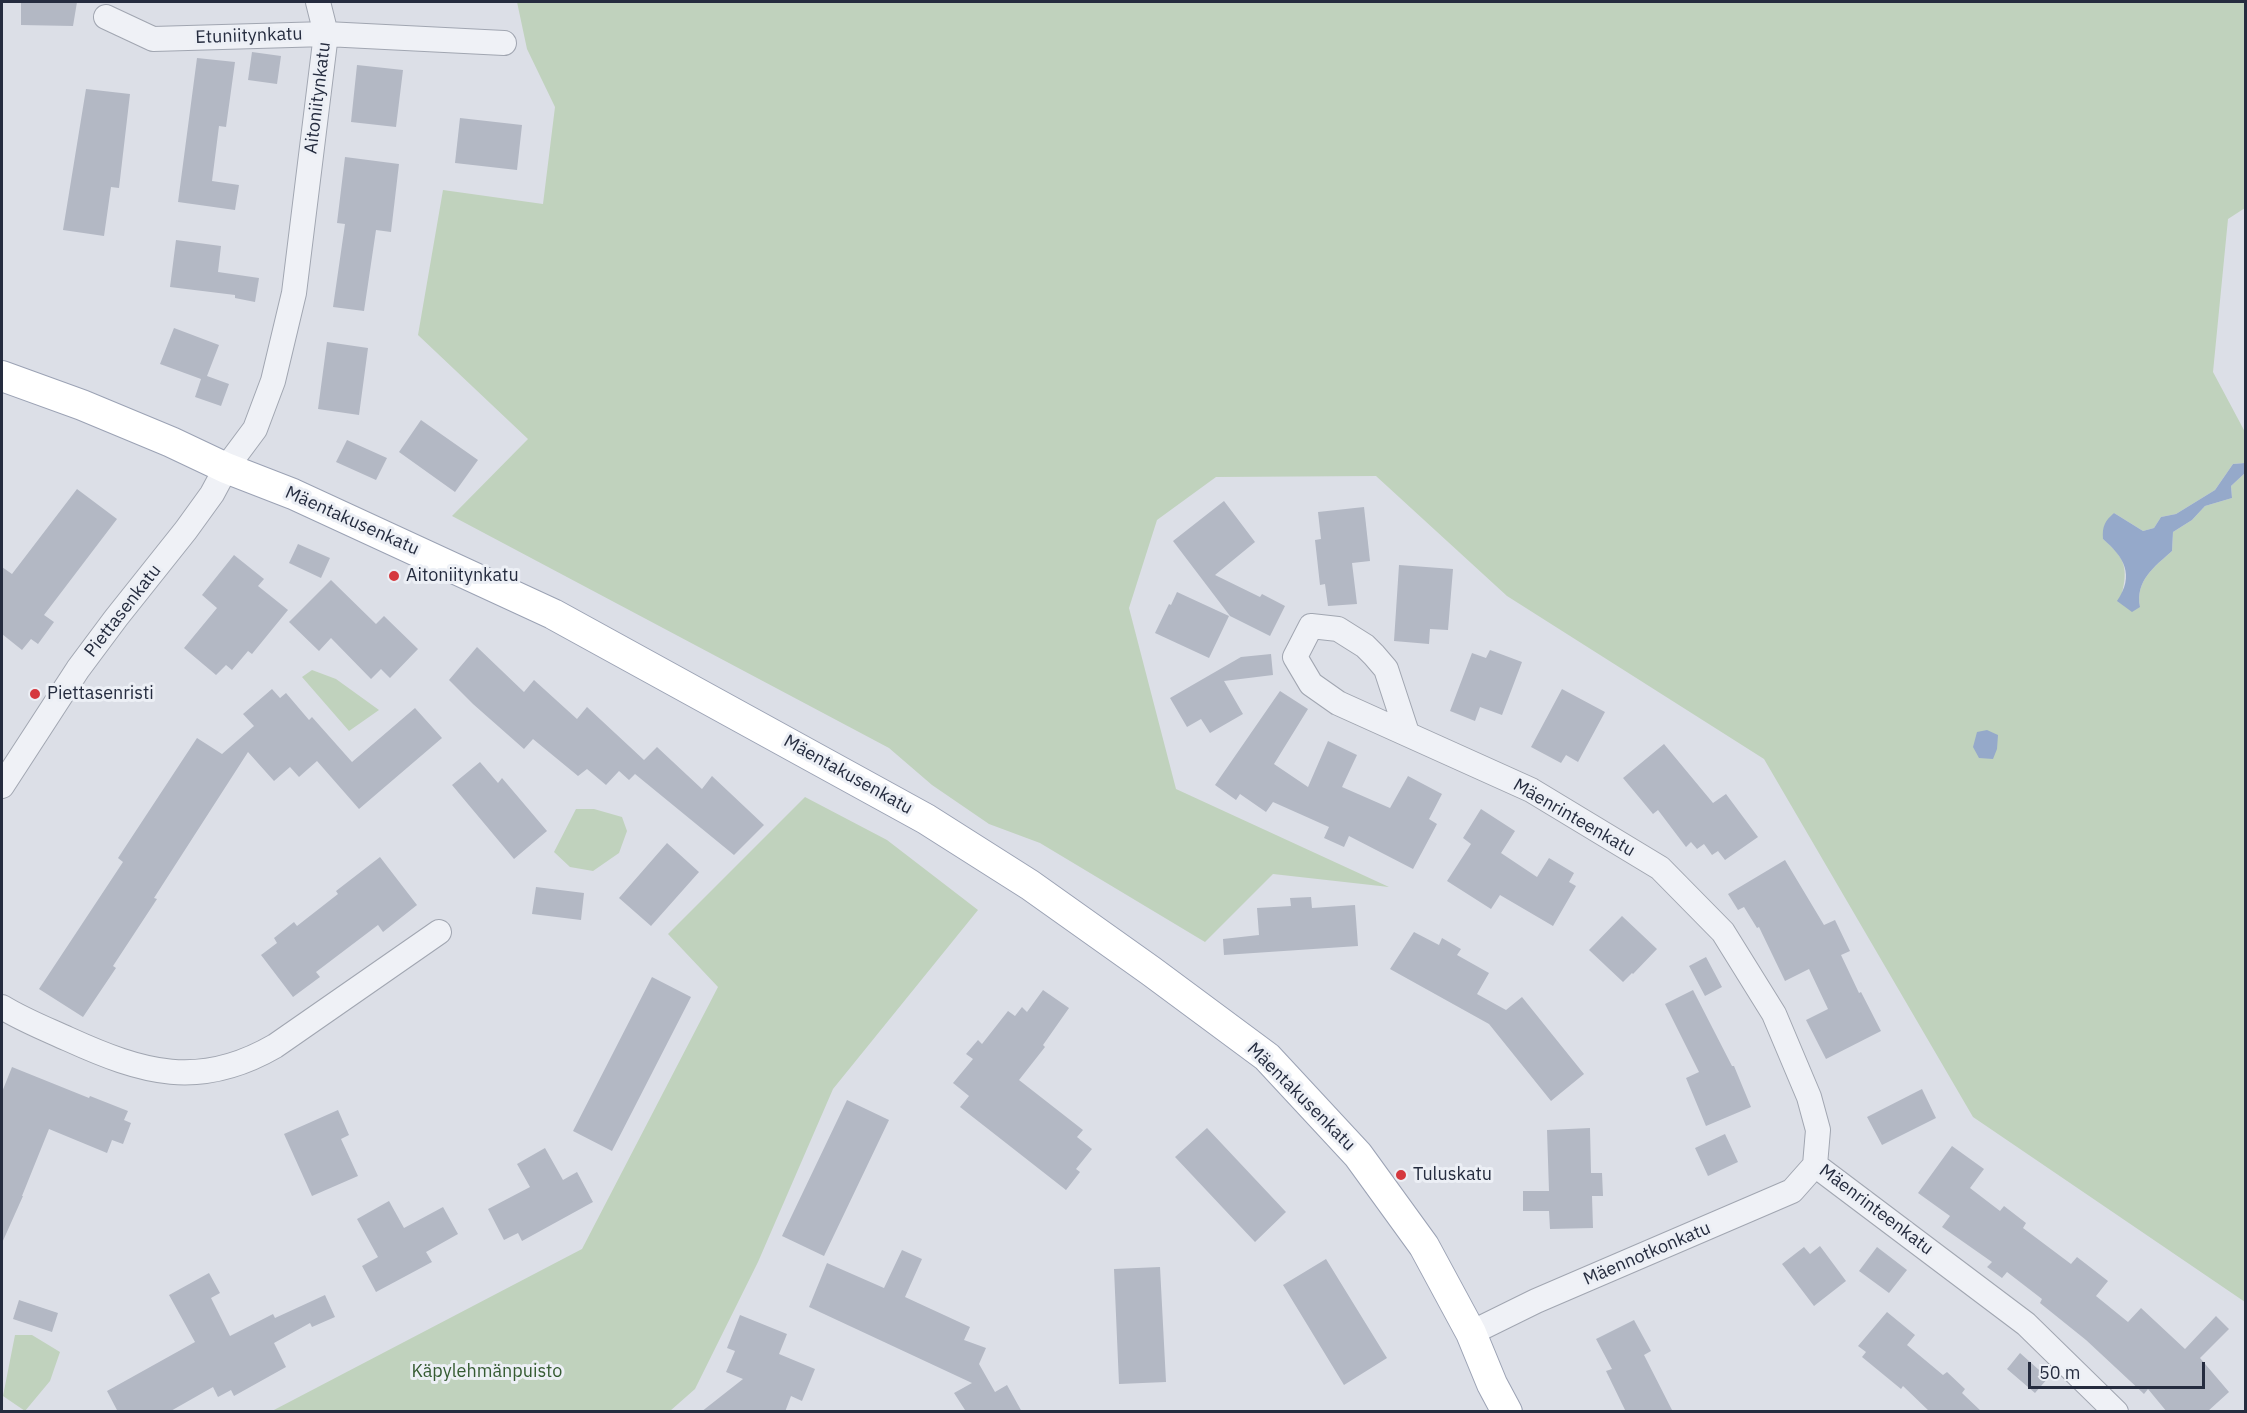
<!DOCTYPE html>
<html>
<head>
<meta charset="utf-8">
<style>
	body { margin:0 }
	#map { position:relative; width:2247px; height:1413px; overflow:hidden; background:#dcdfe7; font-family:"IBM Plex Sans",sans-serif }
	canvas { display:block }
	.frame { position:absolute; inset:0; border:3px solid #252c3f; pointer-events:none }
	.scale { position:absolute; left:2028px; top:1362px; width:177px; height:27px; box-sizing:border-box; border:3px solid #252c3f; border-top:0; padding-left:8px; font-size:18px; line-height:21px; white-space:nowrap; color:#252c3f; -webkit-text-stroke:4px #eceff5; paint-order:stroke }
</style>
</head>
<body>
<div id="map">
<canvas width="2247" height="1413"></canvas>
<div class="frame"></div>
<div class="scale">50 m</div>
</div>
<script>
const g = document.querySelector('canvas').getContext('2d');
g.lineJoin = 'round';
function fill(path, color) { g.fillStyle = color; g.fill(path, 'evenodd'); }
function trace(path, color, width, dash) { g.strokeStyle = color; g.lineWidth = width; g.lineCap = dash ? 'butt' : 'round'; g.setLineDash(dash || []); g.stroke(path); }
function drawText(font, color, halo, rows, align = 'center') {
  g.font = font + ' "IBM Plex Sans",sans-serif'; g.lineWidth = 6; g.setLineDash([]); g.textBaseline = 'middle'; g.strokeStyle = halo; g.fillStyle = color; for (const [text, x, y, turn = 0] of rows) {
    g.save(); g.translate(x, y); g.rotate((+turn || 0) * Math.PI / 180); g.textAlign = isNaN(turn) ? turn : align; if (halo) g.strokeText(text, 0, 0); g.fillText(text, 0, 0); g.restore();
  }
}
const green = new Path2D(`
	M 517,2 L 2245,2 L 2245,208 L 2228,219 L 2213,372 L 2245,432 L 2245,465 L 2244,463 L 2233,464 L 2215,490 L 2176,514 L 2161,517 L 2154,528 L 2143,531 L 2114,513 L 2103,539 C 2123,556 2129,566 2122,593 L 2140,607 C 2135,581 2154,567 2172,551 L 2173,532 L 2192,520 L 2205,506 L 2232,498 L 2231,486 L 2245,473 L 2245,1302 L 1973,1117 L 1764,759 L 1507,596 L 1376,476 L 1216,477 L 1157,520 L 1129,608 L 1176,789 L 1389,887 L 1273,874 L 1205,942 L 1040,843 L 989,824 L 932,785 L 889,748 L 452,516 L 528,439 L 418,335 L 443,190 L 543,204 L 555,107 L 527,49 Z
	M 312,670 L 336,679 L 379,710 L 349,731 L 302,677 Z
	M 805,797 L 887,840 L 978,910 L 833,1089 L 758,1262 L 695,1389 L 670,1411 L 272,1411 L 582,1249 L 718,987 L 668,934 Z
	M 576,809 L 594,809 L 622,817 L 627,831 L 619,853 L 593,871 L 570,867 L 554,852 Z
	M 15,1335 L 32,1335 L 60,1352 L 50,1381 L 25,1411 L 3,1396 Z`);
const water = new Path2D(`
	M 2245,463 L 2245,473 L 2231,486 L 2232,498 L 2205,506 L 2192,520 L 2173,532 L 2172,551 C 2154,567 2135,581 2140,607 L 2132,612 L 2117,601 C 2135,575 2124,557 2103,539 C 2102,526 2105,521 2114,513 L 2143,531 L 2154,528 L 2161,517 L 2176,514 L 2215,490 L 2233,464 Z
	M 1987,730 L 1998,735 L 1997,749 L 1993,759 L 1979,758 L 1973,747 L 1977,732 Z`);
const building = new Path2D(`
	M 21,2 L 77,2 L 73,26 L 21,25 Z
	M 252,52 L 281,56 L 277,84 L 248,80 Z
	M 197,58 L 235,62 L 226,127 L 219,126 L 212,181 L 239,185 L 235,210 L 178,202 Z
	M 357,65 L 403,70 L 396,127 L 351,122 Z
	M 86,89 L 130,94 L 119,188 L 111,187 L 104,236 L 63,230 Z
	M 460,118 L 522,125 L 517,170 L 455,163 Z
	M 345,157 L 399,164 L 391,232 L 376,230 L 364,311 L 333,307 L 345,224 L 337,223 Z
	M 176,240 L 221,246 L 218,272 L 259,278 L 255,302 L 235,298 L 235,295 L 170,287 Z
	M 174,328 L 219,345 L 207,376 L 229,384 L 221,406 L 195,397 L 201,379 L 160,364 Z
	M 327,342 L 368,348 L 359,415 L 318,409 Z
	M 421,420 L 478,460 L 455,492 L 399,452 Z
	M 347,440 L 387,458 L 376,480 L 336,462 Z
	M 77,489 L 117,519 L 44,615 L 54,622 L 38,644 L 31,639 L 22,650 L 2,634 L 2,567 L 12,574 Z
	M 1224,501 L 1255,542 L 1215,575 L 1260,597 L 1262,594 L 1285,606 L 1270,636 L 1230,616 L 1173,541 Z
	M 1364,507 L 1370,561 L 1352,563 L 1357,604 L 1328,606 L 1325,584 L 1320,585 L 1315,540 L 1321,539 L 1318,512 Z
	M 298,544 L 330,558 L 321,578 L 289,563 Z
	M 234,555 L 264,579 L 258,586 L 288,610 L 252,654 L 248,651 L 232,670 L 226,665 L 216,675 L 184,648 L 217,608 L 202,595 Z
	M 1399,565 L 1453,569 L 1448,630 L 1430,629 L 1429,644 L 1394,641 Z
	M 331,580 L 376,624 L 384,616 L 418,649 L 390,678 L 381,669 L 371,679 L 331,638 L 319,651 L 289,622 Z
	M 1177,592 L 1229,616 L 1209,658 L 1155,633 L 1169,604 L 1171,605 Z
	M 477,647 L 524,692 L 534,680 L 577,719 L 587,707 L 644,760 L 657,747 L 702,789 L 712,776 L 764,825 L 734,855 L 635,774 L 629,780 L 619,771 L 606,785 L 587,769 L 578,776 L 533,739 L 524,749 L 473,704 L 449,680 Z
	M 1490,650 L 1522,662 L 1502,715 L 1480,707 L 1475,721 L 1450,711 L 1472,653 L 1486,658 Z
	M 1271,654 L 1273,675 L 1224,681 L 1243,714 L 1210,733 L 1201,719 L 1187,727 L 1170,698 L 1241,657 Z
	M 272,689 L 280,698 L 286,693 L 309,720 L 312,717 L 352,762 L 415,708 L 442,738 L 359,809 L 317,761 L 299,777 L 290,767 L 274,781 L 248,752 L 154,898 L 157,899 L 113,966 L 116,968 L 83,1017 L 39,989 L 123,862 L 118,858 L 197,738 L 222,754 L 254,726 L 243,714 Z
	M 1562,689 L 1605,712 L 1578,762 L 1566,755 L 1561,763 L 1531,747 Z
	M 1280,691 L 1308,709 L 1274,764 L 1308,787 L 1328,741 L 1357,755 L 1342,787 L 1390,808 L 1408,776 L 1442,794 L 1429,819 L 1437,824 L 1413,869 L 1349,836 L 1344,847 L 1324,838 L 1329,827 L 1273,802 L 1266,812 L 1240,794 L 1236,800 L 1215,785 Z
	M 1664,744 L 1713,803 L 1726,794 L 1758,837 L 1725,860 L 1718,851 L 1712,855 L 1704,844 L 1697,849 L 1691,842 L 1686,847 L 1658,810 L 1653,814 L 1623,778 Z
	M 480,762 L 498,783 L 502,778 L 547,831 L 514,859 L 452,785 Z
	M 1481,809 L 1515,831 L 1501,853 L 1537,877 L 1549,858 L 1574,873 L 1569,882 L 1576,886 L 1553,926 L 1500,895 L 1491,909 L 1447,881 L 1471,844 L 1463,838 Z
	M 667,843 L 699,872 L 651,926 L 619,898 Z
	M 380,857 L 417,905 L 383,932 L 378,925 L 316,972 L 320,977 L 293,997 L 261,955 L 277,943 L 274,938 L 294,922 L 297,926 L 338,894 L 336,891 Z
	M 1785,860 L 1824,925 L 1835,920 L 1850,951 L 1841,955 L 1859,993 L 1861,992 L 1881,1031 L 1826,1059 L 1806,1020 L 1828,1009 L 1809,969 L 1785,981 L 1759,927 L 1757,928 L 1744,907 L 1738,910 L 1728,894 Z
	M 536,887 L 584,893 L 581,920 L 532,914 Z
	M 1311,897 L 1312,908 L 1355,905 L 1358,946 L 1224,955 L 1223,939 L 1259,935 L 1257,908 L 1291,906 L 1290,898 Z
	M 1622,916 L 1657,949 L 1633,974 L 1632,973 L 1623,982 L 1589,950 Z
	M 1414,932 L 1439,945 L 1442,938 L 1461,949 L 1457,955 L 1489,973 L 1477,994 L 1506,1010 L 1522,997 L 1584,1074 L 1551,1101 L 1489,1024 L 1390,969 Z
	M 1706,957 L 1722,987 L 1705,996 L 1689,966 Z
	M 652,977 L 691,997 L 612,1151 L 573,1131 Z
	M 1043,990 L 1069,1008 L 1043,1045 L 1045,1047 L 1019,1080 L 1083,1130 L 1077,1137 L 1092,1149 L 1076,1169 L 1080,1172 L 1066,1190 L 960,1107 L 969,1096 L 953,1083 L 973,1059 L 966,1054 L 978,1040 L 982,1044 L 1008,1011 L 1015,1016 L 1022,1007 L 1027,1012 Z
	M 1693,990 L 1732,1066 L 1734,1066 L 1751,1107 L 1706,1126 L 1686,1078 L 1699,1072 L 1665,1004 Z
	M 12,1067 L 89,1098 L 90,1096 L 128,1111 L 124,1120 L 131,1123 L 123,1144 L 112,1140 L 107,1153 L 49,1129 L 22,1196 L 23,1196 L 2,1243 L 2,1092 Z
	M 1922,1089 L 1936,1118 L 1882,1145 L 1867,1117 Z
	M 847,1100 L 889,1120 L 824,1256 L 782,1236 Z
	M 338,1110 L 349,1135 L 341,1139 L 358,1176 L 312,1196 L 284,1134 Z
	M 1207,1128 L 1286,1212 L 1255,1242 L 1175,1157 Z
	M 1590,1128 L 1591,1173 L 1602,1173 L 1603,1196 L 1592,1196 L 1593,1228 L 1550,1229 L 1549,1211 L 1523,1211 L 1523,1191 L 1549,1191 L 1547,1130 Z
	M 1725,1134 L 1738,1162 L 1708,1176 L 1695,1148 Z
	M 1952,1146 L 1984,1169 L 1970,1188 L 2000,1211 L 2004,1206 L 2026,1223 L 2023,1228 L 2071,1264 L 2077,1257 L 2108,1281 L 2096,1296 L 2128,1322 L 2141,1308 L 2185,1349 L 2216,1316 L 2229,1329 L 2200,1358 L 2229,1392 L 2207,1412 L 2167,1412 L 2148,1389 L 2144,1394 L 2086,1340 L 2040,1303 L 2042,1299 L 2007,1272 L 2002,1278 L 1987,1267 L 1992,1262 L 1942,1227 L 1950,1216 L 1918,1193 Z
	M 545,1148 L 563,1180 L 577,1172 L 593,1202 L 522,1241 L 518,1233 L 504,1240 L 488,1209 L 530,1187 L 517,1164 Z
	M 389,1201 L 404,1228 L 443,1207 L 458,1234 L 426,1252 L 432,1262 L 376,1292 L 362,1266 L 378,1257 L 357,1219 Z
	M 1820,1246 L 1846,1281 L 1814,1306 L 1782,1264 L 1804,1247 L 1810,1254 Z
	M 1877,1247 L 1907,1270 L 1889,1293 L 1859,1271 Z
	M 902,1250 L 922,1259 L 905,1297 L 970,1327 L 964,1340 L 986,1348 L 979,1364 L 995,1392 L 1007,1385 L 1022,1412 L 963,1412 L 965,1410 L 954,1393 L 972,1383 L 809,1307 L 827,1263 L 884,1288 Z
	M 1326,1259 L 1387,1358 L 1344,1385 L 1283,1285 Z
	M 1160,1267 L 1166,1382 L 1119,1384 L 1114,1269 Z
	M 209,1273 L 220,1293 L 211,1298 L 230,1336 L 273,1314 L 275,1318 L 325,1295 L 335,1317 L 312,1327 L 310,1323 L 274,1343 L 286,1367 L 234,1396 L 231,1390 L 218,1397 L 213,1387 L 169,1412 L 118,1412 L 107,1391 L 195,1342 L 169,1295 Z
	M 19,1300 L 58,1313 L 52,1332 L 13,1319 Z
	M 1887,1312 L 1915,1335 L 1907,1345 L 1943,1375 L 1947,1372 L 1965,1389 L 1962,1393 L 1982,1412 L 1930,1412 L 1903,1386 L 1901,1389 L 1862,1357 L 1866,1352 L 1858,1346 Z
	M 740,1315 L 787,1334 L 779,1354 L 815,1369 L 802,1401 L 791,1396 L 785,1412 L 701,1412 L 743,1379 L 726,1372 L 735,1351 L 727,1348 Z
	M 1634,1320 L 1651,1351 L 1644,1355 L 1673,1412 L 1626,1412 L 1606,1371 L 1612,1369 L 1596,1339 Z
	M 2020,1353 L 2048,1378 L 2035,1393 L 2007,1369 Z`);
const minor = new Path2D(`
	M 106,17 L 153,39 L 326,34 L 504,43
	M 1407,733 L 1386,669 L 1374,655 L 1365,646 L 1338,629 L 1311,626 L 1295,657 L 1311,684 L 1338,703 L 1531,790 L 1660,868 L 1723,932 L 1774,1014 L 1809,1097 L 1818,1130 L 1815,1165 L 2026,1324 L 2116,1412
	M 2,786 L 78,669 L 116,618 L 186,530 L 212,494 L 226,468 L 255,429 L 273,381 L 294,293 L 326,34 L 318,2
	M 2,1007 C 23,1020 46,1029 68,1039 C 143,1073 199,1090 275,1046 L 439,932
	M 1471,1333 L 1536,1301 L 1792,1191 L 1815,1165`);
const major = new Path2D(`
	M 2,376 L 82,405 L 171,442 L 226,468 L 293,494 L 553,614 L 926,819 L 1030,885 L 1151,971 L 1267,1057 L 1358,1155 L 1424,1246 L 1471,1333 L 1492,1384 L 1507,1412`);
const markers = [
	[394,576,6,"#d5383e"],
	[35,694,6,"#d5383e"],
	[1401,1175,6,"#d5383e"]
];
const streetNames = [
	["Etuniitynkatu",249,36,-2],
	["Aitoniitynkatu",318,98,-83],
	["Mäentakusenkatu",352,521,24],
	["Piettasenkatu",123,611,-52],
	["Mäentakusenkatu",848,775,29],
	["Mäenrinteenkatu",1574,818,30],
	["Mäentakusenkatu",1301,1097,45],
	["Mäenrinteenkatu",1876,1210,37],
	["Mäennotkonkatu",1647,1254,-23]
];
const poiNames = [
	["Aitoniitynkatu",406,576],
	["Piettasenristi",47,694],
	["Tuluskatu",1413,1175]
];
const parkNames = [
	["Käpylehmänpuisto",487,1372]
];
fill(green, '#c0d2bd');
fill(water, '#95a9ca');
fill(building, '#b3b8c4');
trace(minor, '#a1a6b1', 26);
trace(major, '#9ba2b4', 32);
trace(minor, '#eff1f6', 24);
trace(major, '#fff', 30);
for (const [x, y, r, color] of markers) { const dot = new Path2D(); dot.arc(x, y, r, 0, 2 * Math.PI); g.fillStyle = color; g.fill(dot); trace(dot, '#eceff5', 2); }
drawText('18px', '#252c3f', '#eceff5', streetNames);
drawText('18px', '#252c3f', '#eceff5', poiNames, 'left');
drawText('18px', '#355b32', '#eceff5', parkNames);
</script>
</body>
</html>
